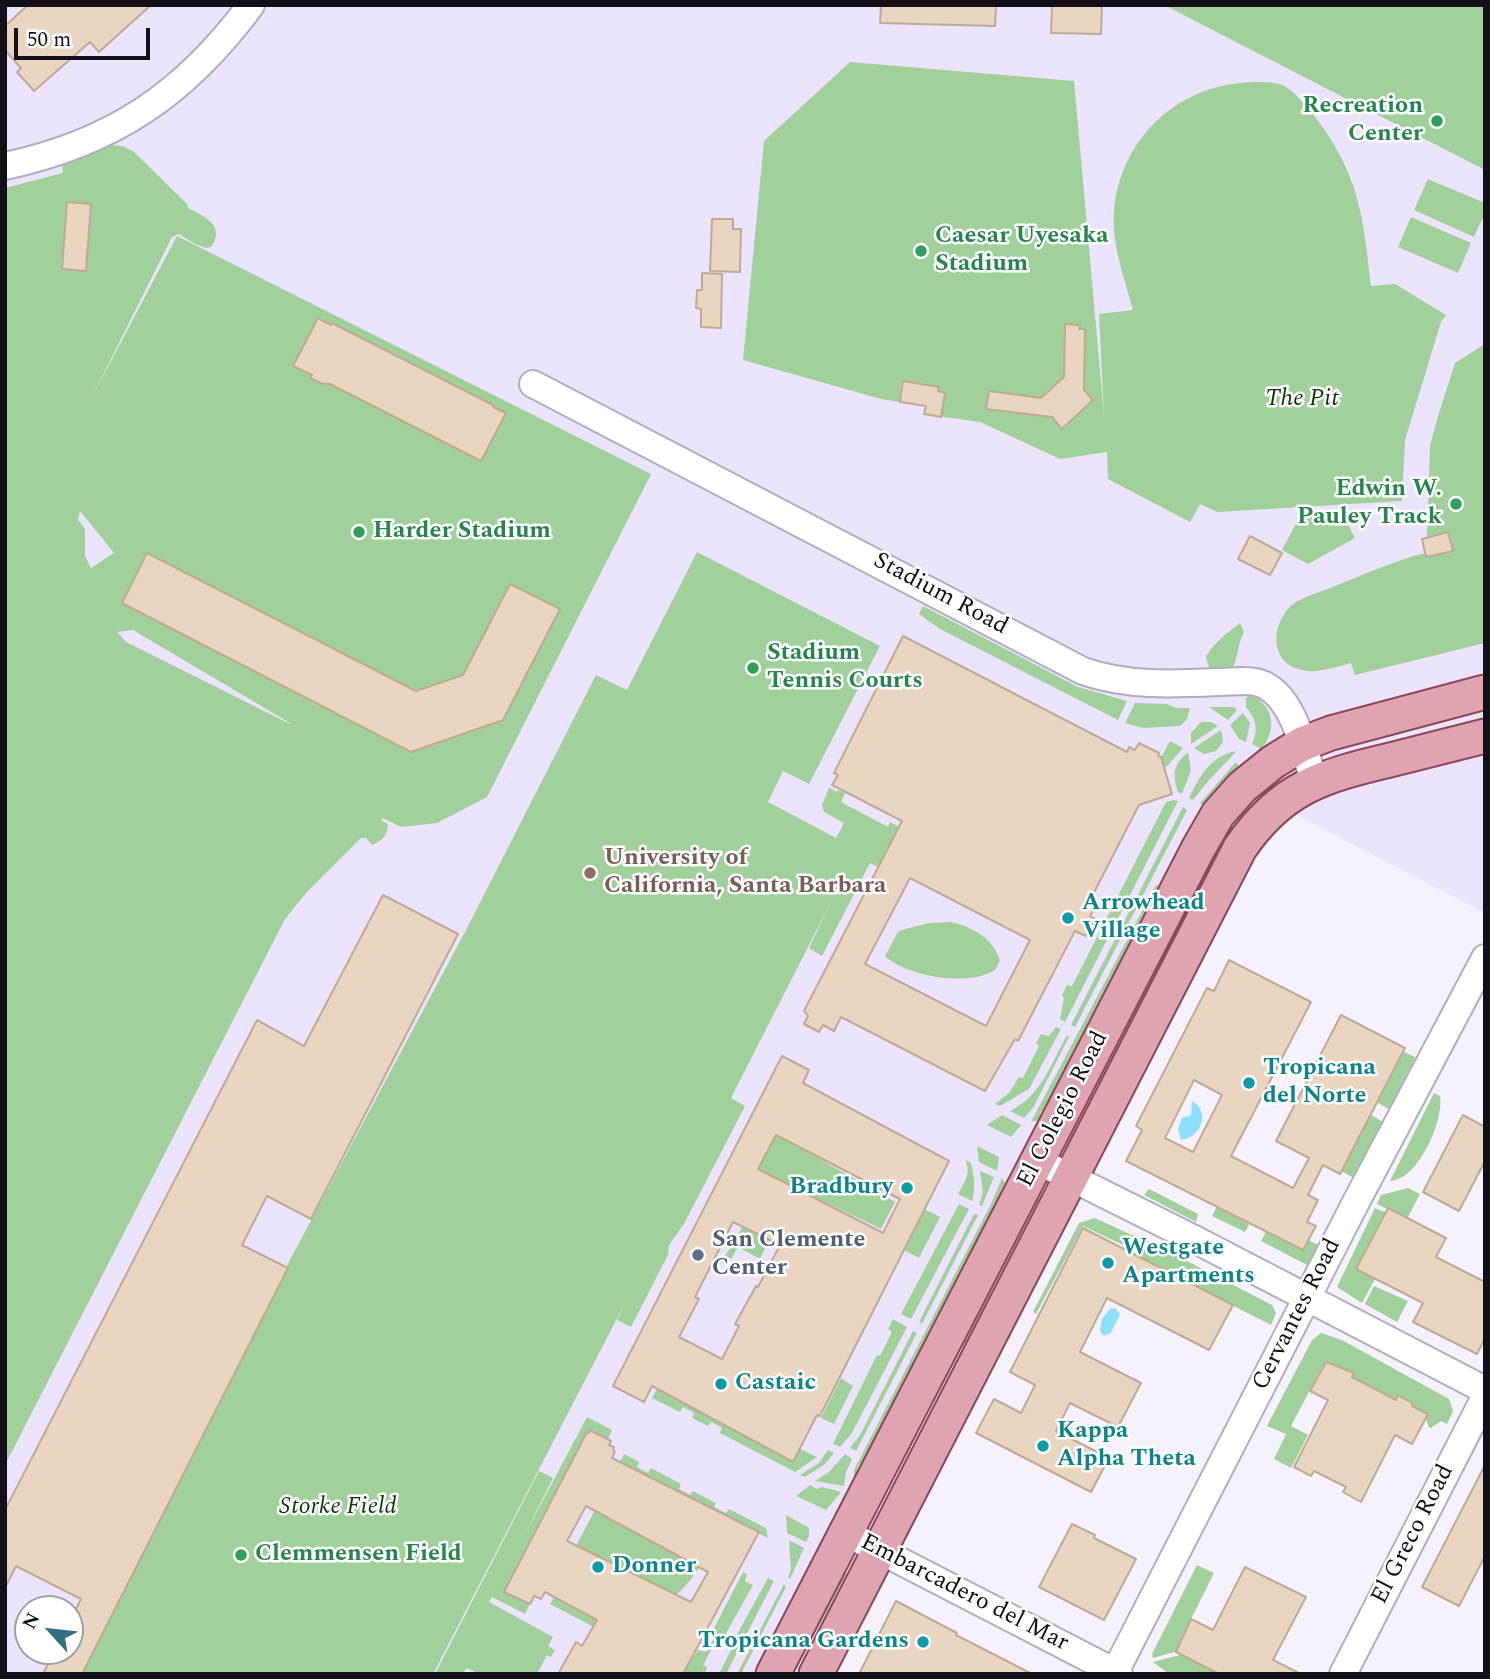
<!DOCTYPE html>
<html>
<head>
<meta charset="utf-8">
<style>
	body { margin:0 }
	#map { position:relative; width:1490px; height:1679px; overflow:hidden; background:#f5f2fd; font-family:Spectral,serif }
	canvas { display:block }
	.frame { position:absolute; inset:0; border:7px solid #120f18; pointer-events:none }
	.north { position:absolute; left:14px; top:1595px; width:70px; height:70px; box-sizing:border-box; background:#fff; border:2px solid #a09fa3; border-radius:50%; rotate:297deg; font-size:19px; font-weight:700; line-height:28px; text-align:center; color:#120f18 }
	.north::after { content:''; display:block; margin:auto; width:24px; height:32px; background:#316f85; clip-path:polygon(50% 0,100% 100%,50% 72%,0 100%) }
	.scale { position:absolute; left:14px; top:28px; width:136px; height:32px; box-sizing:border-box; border:4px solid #120f18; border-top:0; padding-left:9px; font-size:21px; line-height:24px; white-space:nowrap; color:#120f18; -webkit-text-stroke:5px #fff; paint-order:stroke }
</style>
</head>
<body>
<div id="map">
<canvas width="1490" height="1679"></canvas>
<div class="frame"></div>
<div class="north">N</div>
<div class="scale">50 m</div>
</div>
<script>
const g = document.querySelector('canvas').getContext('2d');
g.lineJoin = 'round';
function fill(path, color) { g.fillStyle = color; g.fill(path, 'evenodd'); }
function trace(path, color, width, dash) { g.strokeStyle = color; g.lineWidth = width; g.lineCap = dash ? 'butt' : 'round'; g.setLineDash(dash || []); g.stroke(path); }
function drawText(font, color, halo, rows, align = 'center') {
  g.font = font + ' Spectral,serif'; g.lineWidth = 5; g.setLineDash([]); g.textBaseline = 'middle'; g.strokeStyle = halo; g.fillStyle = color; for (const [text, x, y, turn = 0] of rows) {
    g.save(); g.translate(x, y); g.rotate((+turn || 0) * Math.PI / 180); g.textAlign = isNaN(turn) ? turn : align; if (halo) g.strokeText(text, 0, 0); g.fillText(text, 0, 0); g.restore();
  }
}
const built = new Path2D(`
	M 5,5 L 1485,5 L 1485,913 L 1302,818 L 1229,785 L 769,1674 L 5,1674 ZM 28,1609 L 70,1609 L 70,1651 L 28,1651 Z`);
const green = new Path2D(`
	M 1164,5 L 1485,5 L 1485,170 Z
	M 850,62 L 1074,81 L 1104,415 L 1099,314 L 1133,310 C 1125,279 1111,244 1114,211 C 1120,143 1171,90 1240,83 C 1252,82 1270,81 1282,85 C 1294,90 1308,108 1316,118 C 1360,177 1363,216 1371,286 L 1395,284 L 1446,315 L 1441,322 L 1405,440 L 1402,501 L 1217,512 L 1200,504 L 1190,522 L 1108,479 L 1107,452 L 1060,459 L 980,422 L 924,414 L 925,406 L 881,399 L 743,360 L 764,141 Z
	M 113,145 L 122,146 L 133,151 L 188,205 L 188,208 C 205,217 226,225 211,247 L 206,248 L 195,244 L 179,234 L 172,237 L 92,397 L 177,236 L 651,474 L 487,797 L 437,823 L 401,827 L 383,818 L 381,820 L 388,824 C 387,836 383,840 372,845 L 366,838 L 361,838 L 306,893 L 285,919 L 5,1465 L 5,188 L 63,173 L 62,163 ZM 80,511 L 114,553 L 91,568 L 85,556 L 85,529 L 78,520 ZM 133,630 L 290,723 L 290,724 L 126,642 L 117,632 Z
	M 1428,179 L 1485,203 L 1485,213 L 1474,237 L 1414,210 Z
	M 1411,217 L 1471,243 L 1458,273 L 1398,247 Z
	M 1485,344 L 1485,643 L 1355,675 L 1351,663 C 1334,667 1316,675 1298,669 C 1268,660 1272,622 1293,604 C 1303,597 1317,593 1328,589 C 1360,576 1391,562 1425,553 L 1422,539 L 1427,537 L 1430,446 L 1438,416 L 1455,363 Z
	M 1341,511 L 1355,538 L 1308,564 L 1282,550 L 1301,514 Z
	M 697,552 L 880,646 L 809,784 L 783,771 L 768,802 L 836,838 L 844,823 L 824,812 L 822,805 L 829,788 L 837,792 L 838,790 L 845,793 L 841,802 L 888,827 L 890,822 L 927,840 L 878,867 L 870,863 L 822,956 L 809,948 L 832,900 L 731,1098 L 745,1106 L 684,1224 L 669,1245 L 668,1255 L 631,1327 L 617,1320 L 626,1301 L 433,1674 L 69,1674 L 466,930 L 596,675 L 627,690 Z
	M 923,606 L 1078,687 L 1127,701 L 1118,720 L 940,629 L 919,614 Z
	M 1240,623 L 1244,632 C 1237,644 1239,657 1232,669 L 1213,670 L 1209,668 L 1206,656 C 1215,642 1227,633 1240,623 Z
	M 1249,694 C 1274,704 1278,730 1261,749 L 1252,744 C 1259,729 1256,719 1246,707 L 1246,699 Z
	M 1135,703 L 1167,704 L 1176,708 L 1190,708 L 1187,719 L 1180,726 L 1143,728 L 1125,723 Z
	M 1209,707 L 1234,707 L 1237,710 L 1228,720 Z
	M 1243,713 L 1250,723 L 1246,742 L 1239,739 L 1230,725 Z
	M 1201,722 L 1211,722 L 1218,726 L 1191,744 L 1191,733 Z
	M 1221,730 L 1223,742 L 1216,751 L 1204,754 L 1194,748 Z
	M 1170,741 L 1183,748 L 1166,767 L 1158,763 Z
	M 1237,751 L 1209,780 L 1193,800 L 1189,798 C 1200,776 1210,756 1237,751 Z
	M 1188,753 L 1191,770 L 1182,794 L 1178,792 C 1173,776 1172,764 1188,753 Z
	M 1236,762 L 1239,766 L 1203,805 L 1200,803 Z
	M 1274,782 L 1272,787 C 1222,825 1204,884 1176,938 C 1141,1006 1106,1074 1071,1142 L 1189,908 L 1229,817 Z
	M 1174,800 L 1178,801 L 1065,1022 L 1060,1019 L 1064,999 L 1062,995 L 1067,985 L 1072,986 L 1166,802 Z
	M 1183,807 L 1187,810 L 1075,1027 L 1071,1025 Z
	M 1156,885 L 1160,886 L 1043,1111 L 1041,1111 L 1039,1120 L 1031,1122 Z
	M 951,922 C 973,927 993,938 1000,961 L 995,970 C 970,987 907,977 885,956 L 898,932 L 901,930 L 929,923 Z
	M 1056,1027 L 1061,1029 L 1029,1089 L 1000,1106 L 995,1104 L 1009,1093 L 1019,1077 L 1023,1078 L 1039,1046 L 1036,1043 L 1041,1034 L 1049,1036 Z
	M 1067,1035 L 1069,1037 L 1033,1108 L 1024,1118 L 1010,1111 C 1041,1096 1051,1064 1067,1035 Z
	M 1400,1050 L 1415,1057 L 1414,1060 L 1389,1109 L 1374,1101 Z
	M 1434,1093 L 1440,1096 C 1444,1121 1418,1180 1390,1181 Z
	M 1368,1113 L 1383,1122 L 1354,1178 L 1339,1170 Z
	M 787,1114 L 797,1146 L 895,1202 L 881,1229 L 777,1179 L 748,1188 Z
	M 1002,1115 L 1021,1125 L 1011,1137 L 987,1125 Z
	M 977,1146 L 999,1157 L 997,1171 L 979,1162 Z
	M 965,1160 L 971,1163 C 974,1176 976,1188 972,1201 L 958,1194 C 964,1182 972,1173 965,1160 Z
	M 980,1171 L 994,1177 L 982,1206 L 979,1205 L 983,1192 Z
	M 1002,1178 L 1006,1185 L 862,1465 L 859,1464 L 854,1480 L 854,1470 L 991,1204 Z
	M 1408,1188 L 1420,1194 L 1407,1219 L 1377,1204 L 1381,1195 Z
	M 1149,1189 L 1198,1214 L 1196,1222 L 1144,1195 Z
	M 1037,1198 L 1038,1201 L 991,1292 L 982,1317 L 880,1514 L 961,1353 L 975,1309 Z
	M 914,1204 L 940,1217 L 919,1258 L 893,1244 Z
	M 959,1204 L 969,1209 L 911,1319 L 901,1314 Z
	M 1218,1204 L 1245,1218 L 1249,1225 L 1245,1232 L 1212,1216 Z
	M 1375,1208 L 1387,1213 L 1376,1277 L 1362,1303 L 1337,1287 Z
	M 974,1214 L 978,1215 L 922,1324 L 919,1322 Z
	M 1095,1218 L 1134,1236 L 1127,1247 L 1083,1226 L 1036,1314 L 1033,1312 L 1079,1223 Z
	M 1272,1220 L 1318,1245 L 1307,1265 L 1261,1241 Z
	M 745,1223 L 750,1230 L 769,1240 L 760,1259 L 738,1247 L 731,1259 L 725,1256 Z
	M 1146,1240 L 1272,1305 L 1276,1313 L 1271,1325 L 1137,1257 Z
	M 1374,1286 L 1408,1301 L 1397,1322 L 1365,1304 Z
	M 893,1319 L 907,1327 L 852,1433 L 840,1447 L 833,1444 L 877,1355 L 880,1356 L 892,1332 L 888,1329 Z
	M 913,1331 L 917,1333 L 856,1451 L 850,1448 L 860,1435 Z
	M 1321,1333 L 1342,1340 L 1449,1399 L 1453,1411 L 1447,1424 L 1441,1421 L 1431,1428 L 1429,1427 L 1426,1419 L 1322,1367 L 1291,1426 L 1308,1435 L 1291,1468 L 1274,1459 L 1286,1434 L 1267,1426 L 1312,1340 Z
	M 841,1378 L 853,1386 L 834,1424 L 821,1418 Z
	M 657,1389 L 792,1460 L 798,1448 L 817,1457 L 795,1472 L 720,1433 L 722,1428 L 711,1422 L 708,1426 L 692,1418 L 694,1413 L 683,1407 L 680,1412 L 652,1398 Z
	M 587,1417 L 612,1430 L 525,1614 L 492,1597 L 489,1602 L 553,1637 L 548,1646 L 555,1650 L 551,1657 L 547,1655 L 537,1674 L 479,1674 L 467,1668 L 462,1674 L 435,1674 L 539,1471 L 553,1478 L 523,1538 Z
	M 828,1450 L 834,1453 L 825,1464 L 805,1477 L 800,1475 L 819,1463 Z
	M 624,1454 L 639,1462 L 637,1467 L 648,1473 L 651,1468 L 681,1484 L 679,1489 L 690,1495 L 693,1491 L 716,1503 L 714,1507 L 726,1513 L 729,1509 L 766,1528 L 768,1538 L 619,1464 Z
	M 845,1454 L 852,1459 L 846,1472 L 844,1486 L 815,1481 L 828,1473 Z
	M 810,1485 L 817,1489 L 822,1487 L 841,1492 L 826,1510 L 796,1496 Z
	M 598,1504 L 604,1516 L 693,1562 L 714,1547 C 701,1563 691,1583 675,1596 L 576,1546 Z
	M 786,1515 L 809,1528 L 809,1536 L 806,1542 L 787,1533 Z
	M 789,1540 L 804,1548 L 790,1579 L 788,1577 L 791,1569 Z
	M 1197,1565 L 1214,1573 L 1179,1643 L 1178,1651 L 1153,1658 L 1152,1654 Z
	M 844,1571 L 846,1571 L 846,1575 L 794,1674 L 785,1674 Z
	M 743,1572 L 747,1574 L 745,1581 L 753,1585 L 719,1646 L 711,1643 L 714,1639 L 710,1636 Z
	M 768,1578 L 774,1581 L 726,1674 L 719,1674 L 735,1642 L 734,1640 Z
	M 784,1584 L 786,1587 L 741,1674 L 737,1674 Z
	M 554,1597 L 687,1666 L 698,1650 L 706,1652 L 709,1648 L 711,1650 L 703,1665 L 707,1667 L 705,1674 L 684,1674 L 550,1604 Z
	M 1187,1653 L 1240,1674 L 1169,1674 L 1153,1662 Z`);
const water = new Path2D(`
	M 1192,1101 C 1211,1112 1201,1138 1181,1140 L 1178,1129 L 1182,1118 L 1191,1115 Z
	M 1115,1308 L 1120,1314 L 1111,1333 L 1104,1336 L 1100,1331 L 1102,1319 L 1110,1309 Z`);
const building = new Path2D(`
	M 28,5 L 151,5 L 99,52 L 90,42 L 34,91 L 17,72 L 21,68 L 5,50 L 5,26 Z
	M 881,5 L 996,5 L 995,26 L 880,23 Z
	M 1052,5 L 1102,5 L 1101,34 L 1051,33 Z
	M 67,202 L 91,204 L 86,271 L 62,269 Z
	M 712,219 L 733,219 L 733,229 L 741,229 L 740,272 L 710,271 Z
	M 702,273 L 722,274 L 721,328 L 701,327 L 701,309 L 696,308 L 697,290 L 702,290 Z
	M 318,318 L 331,325 L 332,323 L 493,405 L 493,407 L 506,413 L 481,461 L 330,384 L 323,384 L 310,378 L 312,375 L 293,366 Z
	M 1065,324 L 1080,325 L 1079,329 L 1085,329 L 1084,390 L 1093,400 L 1062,429 L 1052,417 L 986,409 L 989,391 L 1041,398 L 1064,377 Z
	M 903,381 L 939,387 L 938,391 L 945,393 L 941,417 L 924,414 L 926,406 L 900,402 Z
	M 1448,532 L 1453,551 L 1426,557 L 1422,539 Z
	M 1250,536 L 1282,553 L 1270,575 L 1238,559 Z
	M 147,553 L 416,691 L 463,675 L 510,584 L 560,609 L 503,720 L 411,752 L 122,603 Z
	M 903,636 L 1127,752 L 1129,747 L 1135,750 L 1139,743 L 1159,753 L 1158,756 L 1161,757 L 1172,794 L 1139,805 L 1086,908 L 1093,911 L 1090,916 L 1095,919 L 1086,936 L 1075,931 L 1018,1041 L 1015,1039 L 985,1091 L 841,1017 L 834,1031 L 823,1025 L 819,1032 L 804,1024 L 808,1016 L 804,1011 L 902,821 L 832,785 L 838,775 L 834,773 ZM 910,878 L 1030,940 L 986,1026 L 865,964 Z
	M 383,895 L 458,934 L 311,1219 L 267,1196 L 242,1245 L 288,1268 L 82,1674 L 43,1674 L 54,1651 L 70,1651 L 70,1621 L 81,1599 L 16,1566 L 5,1588 L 5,1510 L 257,1020 L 304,1046 Z
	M 1229,960 L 1311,1002 L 1231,1156 L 1293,1188 L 1309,1158 L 1276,1141 L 1341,1015 L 1405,1048 L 1340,1174 L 1323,1165 L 1308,1195 L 1318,1200 L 1307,1222 L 1316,1226 L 1303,1250 L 1126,1161 L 1142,1130 L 1136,1126 L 1207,988 L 1214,991 ZM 1194,1080 L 1222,1095 L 1193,1152 L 1165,1138 Z
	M 782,1056 L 809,1070 L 803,1083 L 949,1161 L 820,1416 L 817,1415 L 793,1462 L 652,1386 L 644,1402 L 613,1386 ZM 776,1135 L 900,1199 L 883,1233 L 758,1169 ZM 733,1222 L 780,1245 L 758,1287 L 756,1286 L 735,1324 L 739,1326 L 722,1359 L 679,1337 L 699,1299 L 695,1297 Z
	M 1463,1115 L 1485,1127 L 1485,1161 L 1459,1211 L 1423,1192 Z
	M 1388,1208 L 1446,1238 L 1436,1257 L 1485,1282 L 1485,1338 L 1477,1354 L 1413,1322 L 1423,1303 L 1356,1269 Z
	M 1083,1228 L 1233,1305 L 1209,1350 L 1107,1298 L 1080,1352 L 1141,1383 L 1118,1427 L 1070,1403 L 1056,1431 L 1109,1458 L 1091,1492 L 976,1433 L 994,1399 L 1021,1413 L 1035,1385 L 1010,1372 Z
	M 1326,1362 L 1354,1373 L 1352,1377 L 1396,1400 L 1398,1395 L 1413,1404 L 1412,1406 L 1428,1414 L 1412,1444 L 1395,1435 L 1361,1502 L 1343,1492 L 1346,1487 L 1314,1471 L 1311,1476 L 1294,1467 L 1328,1400 L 1310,1391 Z
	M 590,1430 L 611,1441 L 609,1445 L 614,1447 L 613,1450 L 615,1452 L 612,1458 L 759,1532 L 683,1674 L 558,1674 L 576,1642 L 582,1646 L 597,1620 L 545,1592 L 541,1599 L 534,1596 L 530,1604 L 504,1592 L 587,1432 L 589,1433 ZM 586,1506 L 708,1572 L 691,1602 L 567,1541 Z
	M 1485,1465 L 1485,1556 L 1459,1606 L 1422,1587 Z
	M 1072,1524 L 1095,1535 L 1094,1538 L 1136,1559 L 1104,1620 L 1039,1587 Z
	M 1245,1567 L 1306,1597 L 1273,1660 L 1301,1674 L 1219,1674 L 1176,1652 L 1191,1619 L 1213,1630 Z
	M 896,1601 L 957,1633 L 956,1635 L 1032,1674 L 859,1674 Z`);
const minor = new Path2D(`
	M 5,166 C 113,143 185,94 251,5
	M 533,384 L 1083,671 C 1135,689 1187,683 1242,681 C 1247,681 1254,681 1259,683 C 1293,693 1305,752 1314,782
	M 1038,1161 L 1194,1239 L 1485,1390
	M 846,1533 L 1119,1674
	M 1114,1674 L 1355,1204 L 1485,958
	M 1343,1674 L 1485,1397`);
const major = new Path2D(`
	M 773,1674 L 1198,849 L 1218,814 L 1242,787 L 1273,762 L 1302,744 L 1331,733 L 1485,692
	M 816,1674 L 1240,848 C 1281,788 1322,776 1390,760 C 1421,752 1453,744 1485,736`);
const markers = [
	[1437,121,7,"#2e9e5b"],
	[921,251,7,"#2e9e5b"],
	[1456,504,7,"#2e9e5b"],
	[359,532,7,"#2e9e5b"],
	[753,668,7,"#2e9e5b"],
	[590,873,7,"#8d6e63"],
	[1068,918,7,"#0f9aa8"],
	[1249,1083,7,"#0f9aa8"],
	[907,1188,7,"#0f9aa8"],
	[698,1255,7,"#5c6f8a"],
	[1108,1263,7,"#0f9aa8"],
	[721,1384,7,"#0f9aa8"],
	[1043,1446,7,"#0f9aa8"],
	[241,1555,7,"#2e9e5b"],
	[598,1567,7,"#0f9aa8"],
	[923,1642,7,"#0f9aa8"]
];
const leisureNames = [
	["Recreation",1423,107,"right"],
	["Center",1423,135,"right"],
	["Caesar Uyesaka",935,237],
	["Stadium",935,265],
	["Edwin W.",1442,490,"right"],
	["Pauley Track",1442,518,"right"],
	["Harder Stadium",373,532],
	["Stadium",767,654],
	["Tennis Courts",767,682],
	["Clemmensen Field",255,1555]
];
const parkNames = [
	["The Pit",1302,400],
	["Storke Field",338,1508]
];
const streetNames = [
	["Stadium Road",940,595,28],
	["El Colegio Road",1064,1110,-63],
	["Cervantes Road",1298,1315,-63],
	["El Greco Road",1414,1535,-63],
	["Embarcadero del Mar",964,1594,27]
];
const educationNames = [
	["University of",604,859],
	["California, Santa Barbara",604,887]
];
const cultureNames = [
	["Arrowhead",1082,904],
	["Village",1082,932],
	["Tropicana",1263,1069],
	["del Norte",1263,1097],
	["Bradbury",893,1188,"right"],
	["Westgate",1122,1249],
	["Apartments",1122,1277],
	["Castaic",735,1384],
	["Kappa",1057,1432],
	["Alpha Theta",1057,1460],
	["Donner",612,1567],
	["Tropicana Gardens",909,1642,"right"]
];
const serviceNames = [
	["San Clemente",712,1241],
	["Center",712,1269]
];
fill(built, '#ece4fe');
fill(green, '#a0d19b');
fill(water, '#8edeff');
fill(building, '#ead5c1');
trace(building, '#beaa97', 2);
trace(minor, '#b2abc3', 30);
trace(major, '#8a4958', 37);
trace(minor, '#fff', 26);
trace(major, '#dfa4af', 33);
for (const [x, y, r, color] of markers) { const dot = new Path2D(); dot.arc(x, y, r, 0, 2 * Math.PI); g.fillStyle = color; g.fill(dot); trace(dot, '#fff', 2.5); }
drawText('bold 24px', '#27864d', '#fff', leisureNames, 'left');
drawText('italic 24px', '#0c3709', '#fff', parkNames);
drawText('24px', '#120f18', '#fff', streetNames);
drawText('bold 24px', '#785e54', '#fff', educationNames, 'left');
drawText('bold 24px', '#0d838f', '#fff', cultureNames, 'left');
drawText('bold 24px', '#4e5e75', '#fff', serviceNames, 'left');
</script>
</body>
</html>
